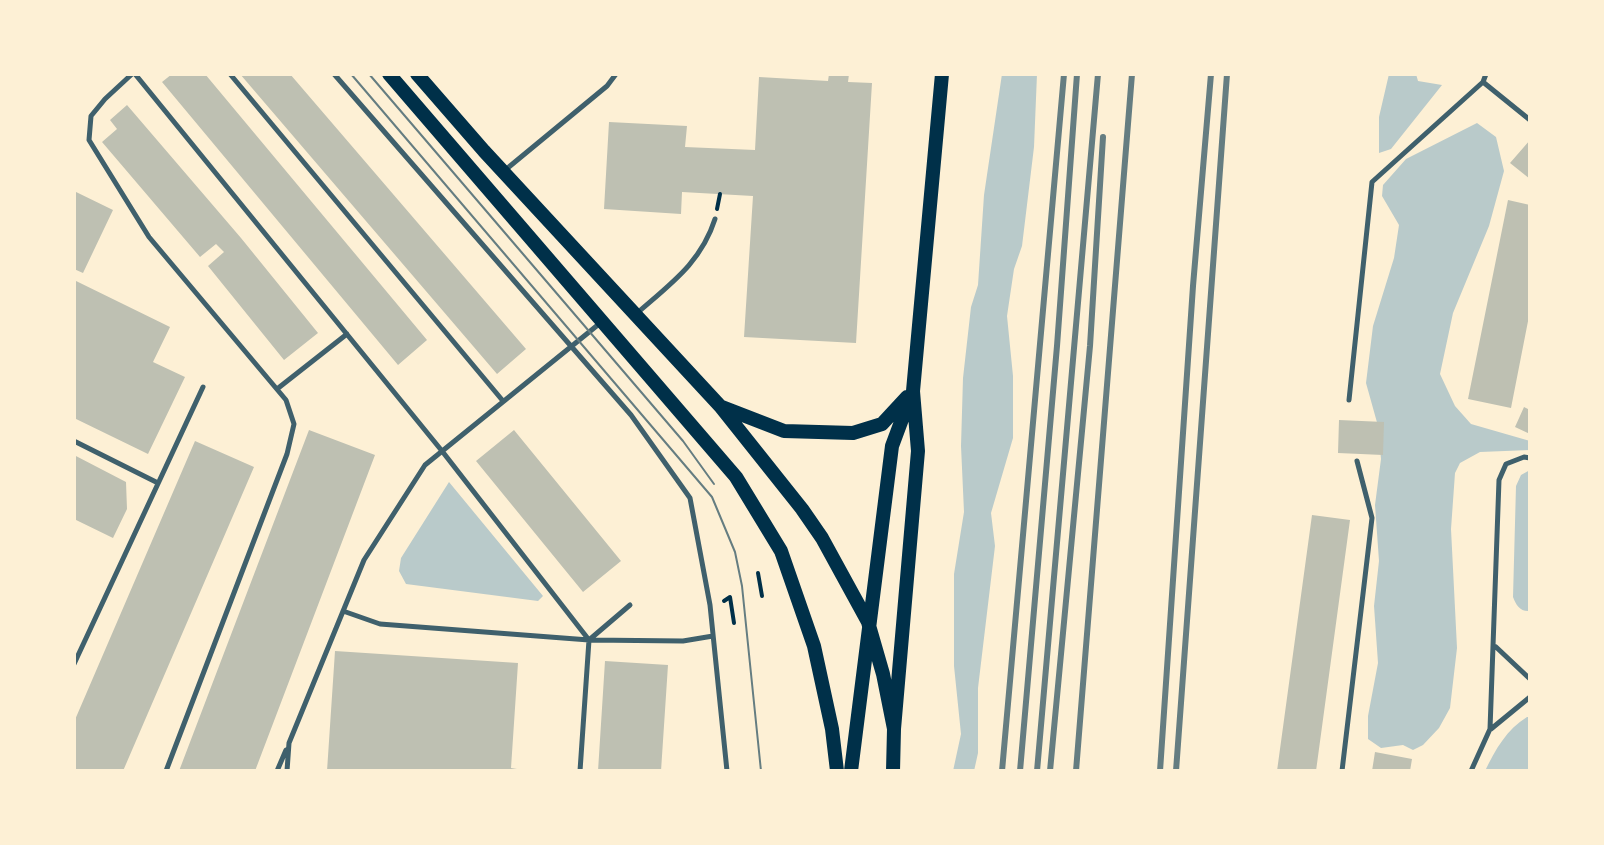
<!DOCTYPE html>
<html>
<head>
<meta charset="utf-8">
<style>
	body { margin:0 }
	#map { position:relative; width:1604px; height:845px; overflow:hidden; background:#fdf0d5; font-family:Raleway,sans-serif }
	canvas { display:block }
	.frame { position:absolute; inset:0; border:76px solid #fdf0d5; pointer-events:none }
</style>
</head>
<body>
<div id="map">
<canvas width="1604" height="845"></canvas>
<div class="frame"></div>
</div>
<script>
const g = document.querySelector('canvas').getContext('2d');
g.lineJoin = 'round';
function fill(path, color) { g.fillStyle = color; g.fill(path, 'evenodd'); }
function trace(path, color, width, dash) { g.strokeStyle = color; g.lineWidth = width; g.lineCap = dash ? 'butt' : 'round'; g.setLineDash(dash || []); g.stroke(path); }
const green = new Path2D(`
	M 1002,74 L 1037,74 L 1034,147 L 1022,246 L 1014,269 L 1007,316 L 1013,376 L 1013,438 L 991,513 L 995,546 L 978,688 L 978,753 L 974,771 L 953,771 L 961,734 L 954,666 L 954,574 L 964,512 L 961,446 L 963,378 L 971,307 L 978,285 L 984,195 Z
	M 1389,74 L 1416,74 L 1418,81 L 1442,85 L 1391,149 L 1379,153 L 1379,117 Z
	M 1477,123 L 1496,137 L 1504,171 L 1489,226 L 1453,313 L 1440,374 L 1455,406 L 1471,424 L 1530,441 L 1530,450 L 1480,452 L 1460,463 L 1455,473 L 1451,529 L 1457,648 L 1450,708 L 1439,728 L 1423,745 L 1413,750 L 1403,745 L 1381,748 L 1368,739 L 1368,716 L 1378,663 L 1374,606 L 1379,561 L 1375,505 L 1381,459 L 1378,426 L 1366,383 L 1373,326 L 1394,258 L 1399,225 L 1382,196 L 1383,185 L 1406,159 Z
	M 1530,470 L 1530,611 C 1520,612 1516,605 1513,597 L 1516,486 L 1521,475 Z
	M 449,482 L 543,596 L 538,601 L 406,584 L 399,571 L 401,558 Z
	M 1527,717 L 1530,717 L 1530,771 L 1485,771 C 1495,750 1507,729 1527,717 Z`);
const building = new Path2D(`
	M 172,74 L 205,74 L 427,340 L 398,365 L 162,82 Z
	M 240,74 L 290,74 L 526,349 L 497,374 Z
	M 829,74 L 849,74 L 848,82 L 872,83 L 856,343 L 744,337 L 753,196 L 682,192 L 681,214 L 604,209 L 609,122 L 687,126 L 685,147 L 755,150 L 759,77 L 828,81 Z
	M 127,105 L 241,238 L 318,333 L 284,360 L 208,266 L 224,252 L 216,244 L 200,257 L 102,142 L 117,129 L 110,120 Z
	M 1530,140 L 1530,179 L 1510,163 Z
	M 74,191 L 113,210 L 83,273 L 74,269 Z
	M 1508,200 L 1530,205 L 1530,311 L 1511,408 L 1468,399 Z
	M 74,280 L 170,327 L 153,362 L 185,377 L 148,454 L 74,418 Z
	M 1524,407 L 1530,410 L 1530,434 L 1515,427 Z
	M 1339,420 L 1384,422 L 1383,455 L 1338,453 Z
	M 309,430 L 375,455 L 255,771 L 179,771 Z
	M 514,430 L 621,561 L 583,592 L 476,461 Z
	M 195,441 L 254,467 L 123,771 L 74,771 L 74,722 Z
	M 74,455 L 126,482 L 127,509 L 113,538 L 74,519 Z
	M 1312,515 L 1350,520 L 1316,771 L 1277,771 Z
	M 335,651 L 518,663 L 511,768 L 517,769 L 517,771 L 327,771 Z
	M 605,661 L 668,665 L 661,771 L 598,771 Z
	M 1375,752 L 1412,759 L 1410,771 L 1372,771 Z`);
const path = new Path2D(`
	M 717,209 L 720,194
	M 758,573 L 762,596
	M 724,601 L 730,597 L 734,623`);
const service = new Path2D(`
	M 132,74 L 105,99 L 91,116 L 89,140 L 149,237 L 286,400 L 294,424 L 287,454 L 166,771
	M 135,74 L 442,451 L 589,640 L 380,624 L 343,611
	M 230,74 L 503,401
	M 334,74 L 631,415 L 690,498 L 710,605 L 727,771
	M 1483,82 L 1530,120
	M 504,171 L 607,86 L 616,74
	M 636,314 C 670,284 701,263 715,219
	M 277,389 L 347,334
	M 1349,400 L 1372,182 L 1483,82 L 1486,74
	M 74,441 L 158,483
	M 590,640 L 683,641 L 713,636
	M 1496,647 L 1530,679
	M 74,664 L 203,387
	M 1491,729 L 1530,697
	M 277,771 L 286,750
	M 287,771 L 289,743 L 364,560 L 425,465 L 599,324
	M 580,771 L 589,640 L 630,605
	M 1342,771 L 1372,518 L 1357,461
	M 1471,771 L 1490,729 L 1499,480 L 1506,464 L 1524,457 L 1530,458`);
const secondary = new Path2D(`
	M 389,74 L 736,477 L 781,551 L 814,646 L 832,729 L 837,771
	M 417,74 L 484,151 L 720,406 L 802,509 L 822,538 L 868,622 L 883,674 L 894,729
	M 722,407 L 784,431 L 853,433 L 882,424 L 907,397
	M 851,771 L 892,446 L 911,395
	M 893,771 L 894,729 L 918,451 L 913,391 L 942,74`);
const tram = new Path2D(`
	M 351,74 L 712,497 L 735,552 L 742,586 L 761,771
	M 369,74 L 683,441 L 714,484`);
const rail = new Path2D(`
	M 1002,771 L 1064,74
	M 1020,771 L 1057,346 L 1077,74
	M 1037,771 L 1098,74
	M 1050,771 L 1090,346 L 1103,137
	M 1076,771 L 1132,74
	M 1160,771 L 1193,286 L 1211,74
	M 1176,771 L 1227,74`);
fill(green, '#b9caca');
fill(building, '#bec0b2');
trace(path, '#003049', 4);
trace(service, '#3f606c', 5);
trace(secondary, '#003049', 14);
trace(tram, '#657d81', 2);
trace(rail, '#657d81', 6);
</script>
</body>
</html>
